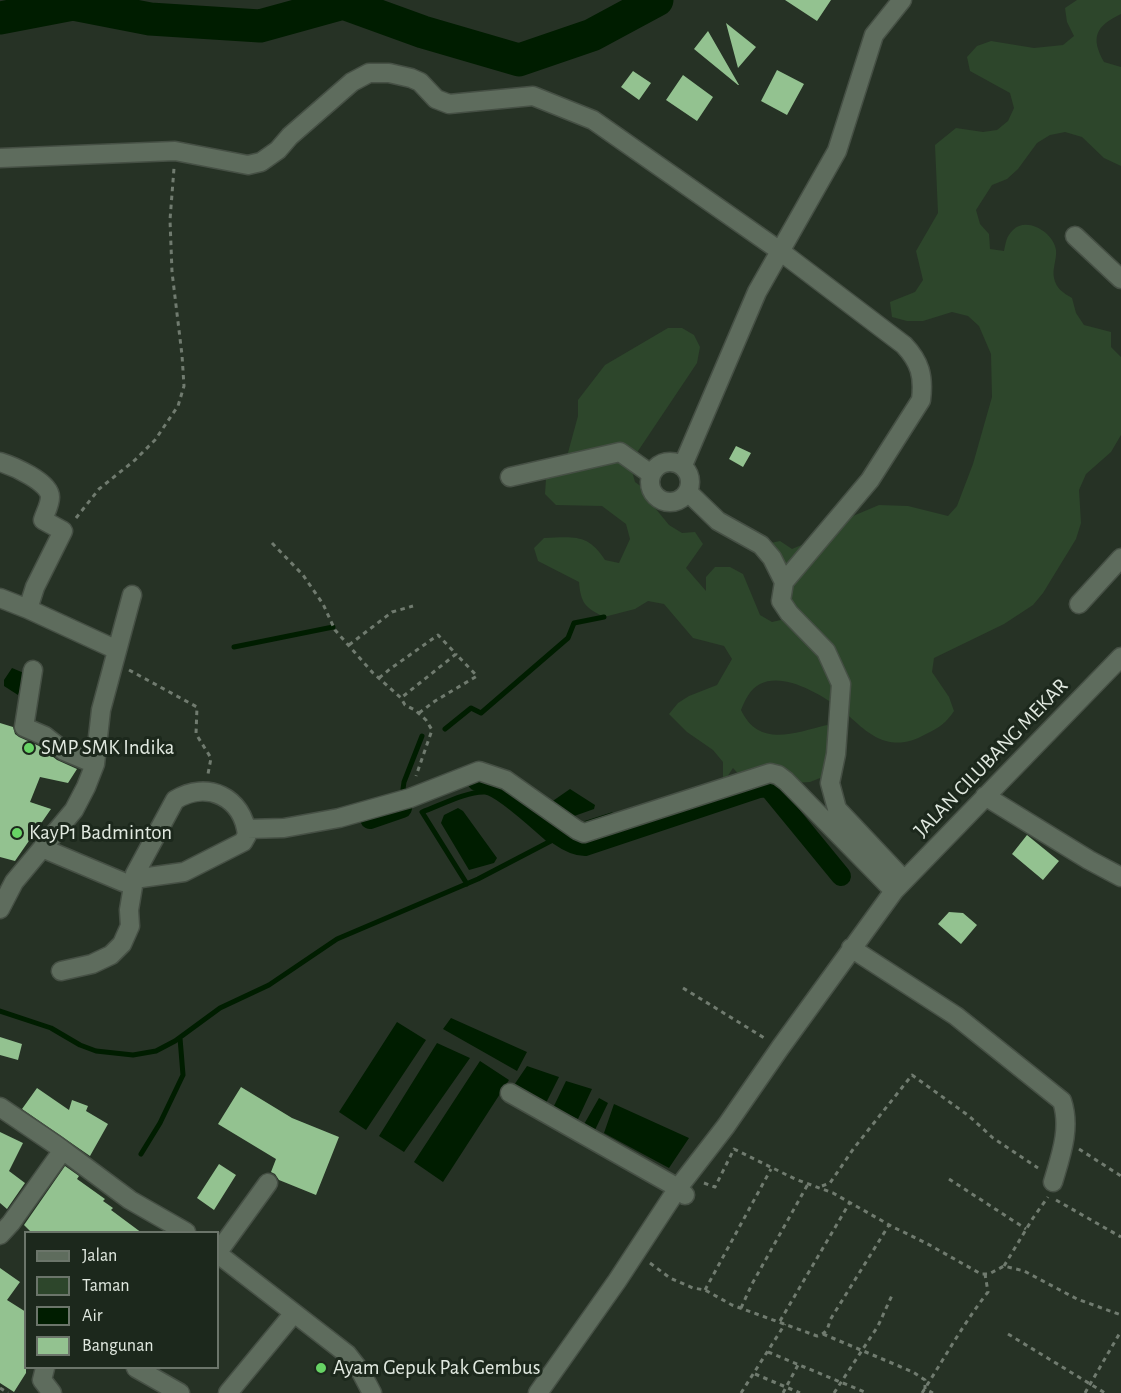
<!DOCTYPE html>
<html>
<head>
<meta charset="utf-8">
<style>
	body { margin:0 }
	#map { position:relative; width:1121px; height:1393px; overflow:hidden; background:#263225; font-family:"Alegreya Sans",sans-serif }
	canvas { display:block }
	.legend { position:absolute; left:24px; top:1231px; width:195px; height:138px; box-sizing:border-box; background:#1c281c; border:2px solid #6b756a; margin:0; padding:8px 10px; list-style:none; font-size:18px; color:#e1e9e0 }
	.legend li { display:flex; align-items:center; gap:12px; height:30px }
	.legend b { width:30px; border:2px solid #6b756a }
</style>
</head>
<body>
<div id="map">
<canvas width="1121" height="1393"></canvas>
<ul class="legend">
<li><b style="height:8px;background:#5e6c5d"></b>Jalan</li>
<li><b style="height:16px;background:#2d462b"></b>Taman</li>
<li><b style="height:16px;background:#001d00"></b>Air</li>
<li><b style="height:16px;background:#93c290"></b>Bangunan</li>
</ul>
</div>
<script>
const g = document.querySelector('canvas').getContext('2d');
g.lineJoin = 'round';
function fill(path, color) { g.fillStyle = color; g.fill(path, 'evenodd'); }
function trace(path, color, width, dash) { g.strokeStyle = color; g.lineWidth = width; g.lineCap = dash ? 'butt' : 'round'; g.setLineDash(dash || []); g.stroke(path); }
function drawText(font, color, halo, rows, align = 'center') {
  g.font = font + ' "Alegreya Sans",sans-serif'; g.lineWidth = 6; g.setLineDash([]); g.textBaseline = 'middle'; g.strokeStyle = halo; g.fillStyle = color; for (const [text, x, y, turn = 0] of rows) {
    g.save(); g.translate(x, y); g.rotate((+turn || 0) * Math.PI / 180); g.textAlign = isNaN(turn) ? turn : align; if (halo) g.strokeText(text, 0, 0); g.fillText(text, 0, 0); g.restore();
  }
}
const green = new Path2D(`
	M 1077,0 L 1121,0 L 1121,14 C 1096,26 1090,37 1104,62 L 1121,67 L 1121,166 L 1104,158 L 1082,137 L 1065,132 L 1050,135 L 1037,143 L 1018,169 L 1007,179 L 992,185 L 976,210 L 980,224 L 989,234 L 990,249 L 1004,251 C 1006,242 1006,237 1013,230 C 1027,216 1054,233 1056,250 C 1057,259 1052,269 1054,278 C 1056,288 1063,293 1072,298 L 1076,313 L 1084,325 L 1111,332 L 1111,347 L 1121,357 L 1121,435 L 1111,452 L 1086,474 L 1079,490 L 1081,523 L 1076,539 L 1043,593 L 1033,605 L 1004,624 L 934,658 L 932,672 L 949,697 L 954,711 C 946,723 939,728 926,734 C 914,741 900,745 886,741 C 867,736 853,718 837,706 C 818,693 783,672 760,684 C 750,689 745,700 741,710 C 759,748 794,733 827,725 L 838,732 L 825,776 L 810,782 L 794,783 L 774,794 L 768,787 L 750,787 L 733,768 L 723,783 L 723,762 L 713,750 L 687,732 L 669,714 L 678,703 L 689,696 L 717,685 L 732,659 L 724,646 L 693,638 L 664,604 L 648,601 L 635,609 L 604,617 C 585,607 581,604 579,582 L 538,561 L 534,548 L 544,538 C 573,537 588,533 605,560 L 619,563 L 630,539 L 626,524 L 602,506 L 556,505 L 545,494 L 546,479 L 566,460 L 578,416 L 578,400 L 605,365 L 668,328 L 682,328 L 694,335 L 700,347 L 697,363 L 636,454 L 631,468 L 635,482 L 646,490 L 651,503 L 669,525 L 682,533 L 695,532 L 703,544 L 686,568 L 706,591 L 706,577 L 715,567 L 730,567 L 743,574 L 760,615 L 772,622 L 785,619 L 766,544 L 780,541 L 792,549 L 818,538 L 853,516 L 879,505 L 908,506 L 948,516 L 957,506 L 973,464 L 992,397 L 991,354 L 979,326 L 968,316 L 952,312 L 923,321 L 907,321 L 892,317 L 890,302 L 915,292 L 923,280 L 916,251 L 938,213 L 935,145 L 956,128 L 983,132 L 997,130 L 1008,121 L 1014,108 L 1010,93 L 970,71 L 967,57 L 977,46 L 991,41 L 1034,48 L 1063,45 L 1074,36 L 1067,22 L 1065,8 Z`);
const water = new Path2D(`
	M 12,668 L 24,673 L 22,686 L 18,695 L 4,686 L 4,680 Z
	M 570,789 L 595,805 L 594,809 L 563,820 L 547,805 Z
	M 458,808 L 463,811 L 497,858 L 494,863 L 469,870 L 441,823 L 444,815 Z
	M 451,1018 L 527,1052 L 517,1071 L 443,1029 Z
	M 397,1022 L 426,1040 L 366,1130 L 339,1112 Z
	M 437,1043 L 470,1058 L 404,1152 L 379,1136 Z
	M 480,1061 L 509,1080 L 443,1182 L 414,1162 Z
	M 527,1066 L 559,1077 L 545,1105 L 512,1088 Z
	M 566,1081 L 592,1089 L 578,1119 L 553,1108 Z
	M 599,1098 L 608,1103 L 594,1132 L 583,1126 Z
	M 614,1104 L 689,1138 L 669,1168 L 604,1133 Z`);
const stream = new Path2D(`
	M 234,647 L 333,627
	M 445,729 L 471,708 L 481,713 L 568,638 L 574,623 L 604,617
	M 410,794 L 403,789 L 404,782 L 422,736
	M 584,824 L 612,815
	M 467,884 L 422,812 C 439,806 467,791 485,792 C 498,793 537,830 549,840
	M 0,1011 L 51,1028 L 80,1045 L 96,1051 L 133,1055 L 156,1051 L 175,1041 L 220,1008 L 269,985 L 337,939 L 478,879 L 570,831
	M 141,1154 L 160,1123 L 183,1075 L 180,1038`);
const canal = new Path2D(`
	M 477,781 C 510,775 551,846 585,846 L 759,788 L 768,787 L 841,876
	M 370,819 L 402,808`);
const river = new Path2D(`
	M 0,18 L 73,4 L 150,19 L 260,26 L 343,3 L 423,32 L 519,60 L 592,35 L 657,0`);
const building = new Path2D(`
	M 785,0 L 831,0 L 817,21 Z
	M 726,23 L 756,47 L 738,68 Z
	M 708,31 L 739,85 L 738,85 L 694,49 Z
	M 777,70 L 804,84 L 787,115 L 761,101 Z
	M 633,71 L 651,83 L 639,100 L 621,87 Z
	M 683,75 L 713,97 L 697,121 L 666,100 Z
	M 736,446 L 751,453 L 743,467 L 729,459 Z
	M 0,723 L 13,727 L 15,734 L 19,737 L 39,746 L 57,760 L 77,769 L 68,783 L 40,777 L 30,802 L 51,809 L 15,861 L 0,857 Z
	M 1027,835 L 1059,861 L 1043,880 L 1012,854 Z
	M 949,912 L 963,913 L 977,925 L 961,944 L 938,924 Z
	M 0,1037 L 22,1044 L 18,1060 L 0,1055 Z
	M 241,1087 L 292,1118 L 339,1137 L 316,1195 L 279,1180 L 275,1174 L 271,1172 L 276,1159 L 218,1124 Z
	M 37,1088 L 69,1110 L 72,1100 L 88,1106 L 86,1111 L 108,1124 L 90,1156 L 22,1109 Z
	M 0,1132 L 23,1143 L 9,1171 L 25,1183 L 7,1209 L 0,1203 Z
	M 219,1164 L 236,1175 L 214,1210 L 197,1198 Z
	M 65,1166 L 79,1176 L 77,1179 L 105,1199 L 103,1201 L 113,1208 L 111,1210 L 142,1233 L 32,1233 L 24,1225 Z
	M 0,1268 L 20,1282 L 7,1300 L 26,1312 L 26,1373 L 14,1392 L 0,1383 Z`);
const path = new Path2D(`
	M 76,518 L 99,489 L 135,460 L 155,440 L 178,406 L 184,386 L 182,355 L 172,272 L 170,220 L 174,168
	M 272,543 L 303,575 L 323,604 L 335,630 L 373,673 L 401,698 L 405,705 L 415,710 L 426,720 L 432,730 L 416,776
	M 349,645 L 392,612 L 413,606
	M 129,670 L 197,707 L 196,734 L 211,758 L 208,774
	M 379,678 L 390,669 L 438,635 L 456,654 L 401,698
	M 419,713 L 435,701 L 477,676 L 456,654
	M 683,988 L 766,1039
	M 1079,1149 L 1121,1176
	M 949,1179 L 1026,1229
	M 704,1183 L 715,1187 L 734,1149 L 795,1179 L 833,1193 L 893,1227 L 926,1243 L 981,1274 L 989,1274 L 1004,1266 L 1024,1271 L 1077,1299 L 1121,1315
	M 822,1186 L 830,1183 L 854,1148 L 912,1075 L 969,1116 L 993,1138 L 1038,1168
	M 1056,1200 L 1121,1237
	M 650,1263 L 670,1278 L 693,1288 L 705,1290 L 732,1305 L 817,1336 C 826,1334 828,1329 830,1320 L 889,1225
	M 1004,1266 L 1033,1218 L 1048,1197
	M 705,1290 L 771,1169
	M 741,1308 L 752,1284 L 808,1184
	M 780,1321 L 850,1202
	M 823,1334 L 913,1372 L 925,1380 L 925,1389 L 933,1393
	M 1008,1334 L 1105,1393
	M 768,1352 L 867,1393
	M 755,1374 L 800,1393
	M 0,1388 L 8,1393
	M 741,1393 L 785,1324
	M 783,1393 L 798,1365
	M 834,1393 L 878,1326 L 893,1293
	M 922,1393 C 944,1359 963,1324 988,1292 L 985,1274
	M 1085,1393 L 1121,1331`);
const minor = new Path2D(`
	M 0,158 L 175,151 L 248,165 L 261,162 L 278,150 L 290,136 L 352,82 L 369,73 L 389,73 L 411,78 L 420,82 L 436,99 L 449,104 L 533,96 L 593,120 L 780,251 L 904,345 C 920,362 924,376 921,400 L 870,480 L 784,582
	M 1075,236 L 1121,279
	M650 482a20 20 0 1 1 40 0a20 20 0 1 1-40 0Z
	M 0,462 C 13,466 50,482 50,497 C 50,505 45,513 43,520 L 63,531 L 35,587 L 28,609
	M 683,465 L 757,292 L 837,151 L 874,35 L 902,0
	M 510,477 L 620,452 L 651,474
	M 689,493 L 718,521 L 761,545 L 772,558 L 784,582 L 781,601 L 789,613 L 826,651 L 841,684 L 836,754 L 830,783 L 837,809 L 904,880
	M 0,598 L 28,609 L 117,650
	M 1079,604 L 1121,558
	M 33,670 L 24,727 L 45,736 L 64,751 L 95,764
	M 985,796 L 1089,860 L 1121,877
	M 247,829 L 284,828 L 339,818 L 410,798 L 479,771 L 506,780 L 577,830 L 584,833 L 770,773 L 778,775 L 786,781 L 894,891
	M 42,848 L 123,882
	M 0,909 L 14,882 L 74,810 L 86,787 L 95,764 L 101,710 L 132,595
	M 851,948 L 956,1016 L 1062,1101 C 1071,1128 1061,1155 1053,1182
	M 61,971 L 92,964 L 111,955 L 122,944 L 130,926 L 129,910 L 135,874 L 175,800 C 207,780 243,797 247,835 L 243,842 L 184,872 L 134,879
	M 510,1093 L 678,1188 L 685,1195
	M 0,1107 L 56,1145 L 130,1200 L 186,1232
	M 0,1235 L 11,1223 L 63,1150
	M 218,1252 L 268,1183
	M 218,1254 L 347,1354 L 361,1372 L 372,1393
	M 45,1368 L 42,1380 L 52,1393
	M 136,1368 L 180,1393
	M 228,1393 L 294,1313
	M 538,1393 L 617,1281 L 678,1188 L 726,1126 L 780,1048 L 894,891 L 1121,657`);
const markers = [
	[29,748,6,"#67d465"],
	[17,833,6,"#67d465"],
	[321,1368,6,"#67d465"]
];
const poiNames = [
	["SMP SMK Indika",41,748],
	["KayP1 Badminton",29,833],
	["Ayam Gepuk Pak Gembus",333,1368]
];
const streetNames = [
	["JALAN CILUBANG MEKAR",991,758,-46]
];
fill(green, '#2d462b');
fill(water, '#001d00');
trace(stream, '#001d00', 5);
trace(canal, '#001d00', 20);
trace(river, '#001d00', 33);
fill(building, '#93c290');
trace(minor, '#465045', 21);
trace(path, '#707b6f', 3, [4.5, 4.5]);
trace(minor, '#5e6c5d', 18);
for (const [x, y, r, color] of markers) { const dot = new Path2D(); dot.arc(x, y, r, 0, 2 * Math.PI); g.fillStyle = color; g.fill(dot); trace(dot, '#1c281c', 2); }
drawText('21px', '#e1e9e0', '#1c281c', poiNames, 'left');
drawText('21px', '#e1e9e0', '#1c281c', streetNames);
</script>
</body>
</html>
